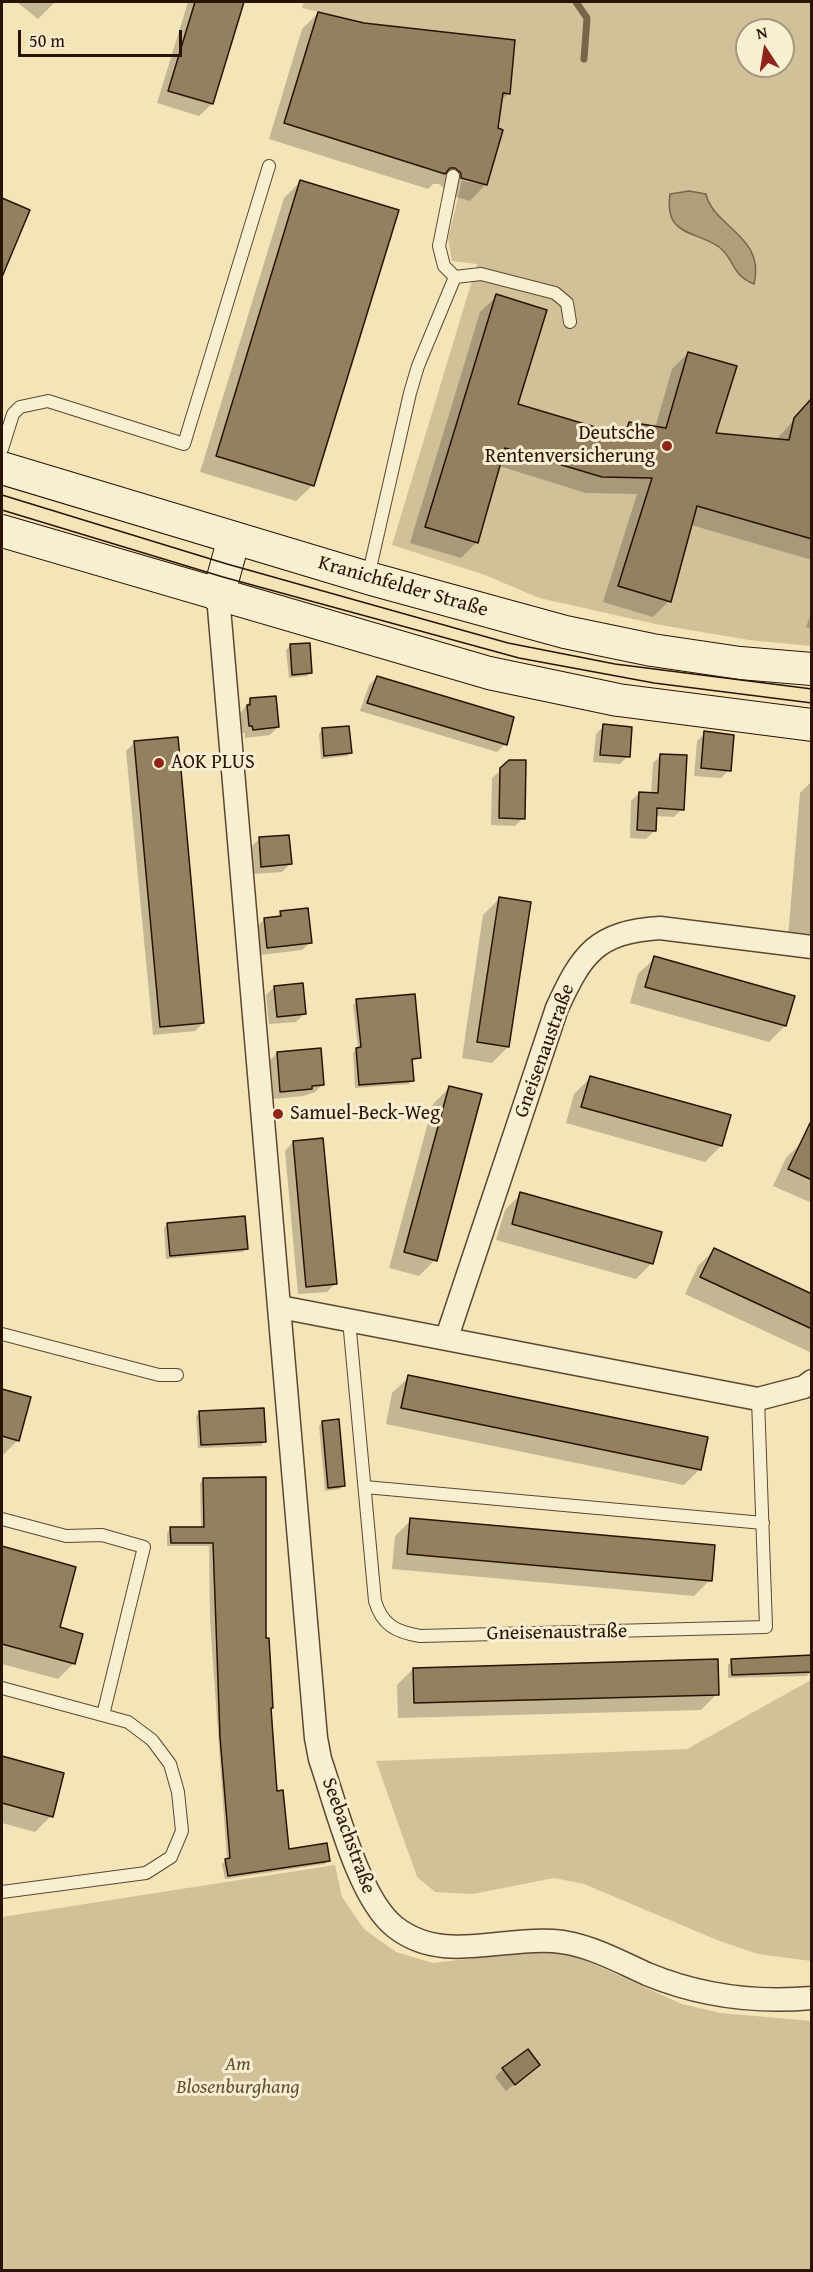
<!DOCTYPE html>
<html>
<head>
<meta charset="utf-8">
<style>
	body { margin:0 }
	#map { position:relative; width:813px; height:2272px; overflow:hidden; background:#f4e5b8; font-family:"Gentium Book Plus",serif }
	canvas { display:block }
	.frame { position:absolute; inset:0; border:3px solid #291303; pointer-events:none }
	.north { position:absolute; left:735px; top:18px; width:60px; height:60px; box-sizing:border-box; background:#f8eed1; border:2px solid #a5967f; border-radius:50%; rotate:348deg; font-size:16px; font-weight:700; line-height:24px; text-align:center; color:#291303 }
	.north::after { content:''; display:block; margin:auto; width:21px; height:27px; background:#8f2418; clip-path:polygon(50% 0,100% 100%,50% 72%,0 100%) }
	.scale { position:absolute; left:18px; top:30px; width:164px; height:27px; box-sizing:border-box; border:3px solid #291303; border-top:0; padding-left:8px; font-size:18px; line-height:21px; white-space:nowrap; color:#291303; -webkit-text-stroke:4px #f8eed1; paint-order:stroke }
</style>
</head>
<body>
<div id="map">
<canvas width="813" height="2272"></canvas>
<div class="frame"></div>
<div class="north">N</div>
<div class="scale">50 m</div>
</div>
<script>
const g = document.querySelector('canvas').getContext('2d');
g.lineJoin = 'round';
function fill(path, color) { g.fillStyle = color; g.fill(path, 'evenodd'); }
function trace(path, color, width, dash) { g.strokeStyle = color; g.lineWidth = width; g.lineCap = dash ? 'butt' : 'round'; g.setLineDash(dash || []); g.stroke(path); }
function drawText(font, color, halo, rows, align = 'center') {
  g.font = font + ' "Gentium Book Plus",serif'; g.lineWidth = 6; g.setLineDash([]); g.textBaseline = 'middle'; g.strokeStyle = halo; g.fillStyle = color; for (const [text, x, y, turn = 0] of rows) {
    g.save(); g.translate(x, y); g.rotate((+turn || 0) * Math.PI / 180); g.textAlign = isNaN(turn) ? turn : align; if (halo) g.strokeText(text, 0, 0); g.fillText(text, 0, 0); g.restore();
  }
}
const green = new Path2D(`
	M 304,2 L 811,2 L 811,646 L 749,640 L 660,625 L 539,598 L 485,575 L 392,545 L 477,264 L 452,261 L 448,239 L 462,181 L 487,185 L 503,130 L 486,125 L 491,92 L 510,94 L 515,40 L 364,23 L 302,8 ZM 747,30 L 783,30 L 783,66 L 747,66 Z
	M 811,1680 L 811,1961 L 758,1954 L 717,1940 L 584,1884 L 554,1878 L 473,1894 L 435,1892 L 417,1877 L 376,1761 L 687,1749 Z
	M 335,1865 L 342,1897 L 364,1929 L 396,1952 L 433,1963 L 542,1950 L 569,1953 L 682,2004 L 721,2013 L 811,2021 L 811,2270 L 2,2270 L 2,1917 Z`);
const water = new Path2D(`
	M 689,191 L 706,194 C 713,227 766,236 754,284 C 730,274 735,259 719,247 C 695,230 664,237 670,194 Z`);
const shadow = new Path2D(`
	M 17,2 L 55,2 L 38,19 Z
	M 188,2 L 243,2 L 212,104 L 199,116 L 157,103 Z
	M 318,13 L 363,25 L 509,93 L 500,101 L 486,184 L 470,201 L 445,194 L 445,189 L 439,184 L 433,184 L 428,189 L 269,139 L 302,29 Z
	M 300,182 L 313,485 L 296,501 L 200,472 L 284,198 Z
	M 2,200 L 28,211 L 2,273 Z
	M 497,296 L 516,405 L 617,436 L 629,424 L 655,428 L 672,369 L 688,353 L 714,434 L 776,440 L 802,411 L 812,407 L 812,560 L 691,525 L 669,601 L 653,617 L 603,602 L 637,494 L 586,493 L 499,466 L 477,542 L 461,558 L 410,543 L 480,312 Z
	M 812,611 L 812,629 L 806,627 Z
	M 290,646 L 311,672 L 307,676 L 289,678 L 286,650 Z
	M 377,677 L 505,744 L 497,752 L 360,711 L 369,685 Z
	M 250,700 L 278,727 L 270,735 L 245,738 L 245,733 L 241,733 L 239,715 Z
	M 604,726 L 628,756 L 620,764 L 593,762 L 596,734 Z
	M 322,730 L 351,752 L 347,756 L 321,759 L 319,734 Z
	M 705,733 L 729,770 L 721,778 L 694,776 L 697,741 Z
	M 135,742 L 203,1023 L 195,1031 L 153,1035 L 126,751 Z
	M 661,755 L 682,809 L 674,817 L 656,816 L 655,830 L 646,839 L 630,838 L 631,801 L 639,793 L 651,794 L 653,763 Z
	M 501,770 L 523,818 L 515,826 L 491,825 L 492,778 Z
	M 812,781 L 812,939 L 788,937 L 800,793 Z
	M 259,839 L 290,864 L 282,872 L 254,874 L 251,847 Z
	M 499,899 L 508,1047 L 492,1063 L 462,1058 L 483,915 Z
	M 281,912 L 311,942 L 302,950 L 260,955 L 256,927 L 265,919 L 276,918 Z
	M 655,958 L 785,1026 L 769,1042 L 630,1003 L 638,974 Z
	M 274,987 L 304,1014 L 296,1022 L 269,1024 L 266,995 Z
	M 357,1001 L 419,1058 L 411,1062 L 412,1080 L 409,1084 L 355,1088 L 353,1053 L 358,1048 L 353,1005 Z
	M 277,1053 L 323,1084 L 315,1092 L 303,1096 L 272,1099 L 269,1061 Z
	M 590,1078 L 721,1146 L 705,1162 L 566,1123 L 574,1094 Z
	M 450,1087 L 435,1260 L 419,1276 L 389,1268 L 433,1104 Z
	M 293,1142 L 335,1284 L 327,1292 L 298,1294 L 285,1151 Z
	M 802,1142 L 812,1146 L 812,1203 L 773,1186 L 786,1158 Z
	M 521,1194 L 652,1263 L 636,1279 L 496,1240 L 505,1210 Z
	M 168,1224 L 246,1249 L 243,1252 L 166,1259 L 164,1228 Z
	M 714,1250 L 812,1295 L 812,1353 L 685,1294 L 698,1266 Z
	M 409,1377 L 700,1469 L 684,1485 L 386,1424 L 392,1393 Z
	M 2,1391 L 30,1398 L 18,1440 L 2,1456 Z
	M 200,1412 L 264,1442 L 261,1446 L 198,1448 L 196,1416 Z
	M 323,1422 L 344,1486 L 340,1489 L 325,1491 L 319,1426 Z
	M 203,1480 L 265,1639 L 276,1792 L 288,1851 L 328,1860 L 325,1864 L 225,1879 L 222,1864 L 227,1860 L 210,1620 L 209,1546 L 167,1546 L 167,1533 L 171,1529 L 201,1528 L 200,1483 Z
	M 411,1520 L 710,1580 L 694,1596 L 392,1569 L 395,1536 Z
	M 2,1548 L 74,1568 L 58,1629 L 74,1663 L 58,1679 L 2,1664 Z
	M 812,1654 L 812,1672 L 806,1676 L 728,1678 L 728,1665 L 732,1661 L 806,1657 Z
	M 413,1669 L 717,1694 L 701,1710 L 398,1718 L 397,1685 Z
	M 2,1757 L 62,1774 L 51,1816 L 35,1832 L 2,1823 Z
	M 538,2065 L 506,2091 L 495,2077 L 503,2069 Z`);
const stream = new Path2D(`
	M 576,2 L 587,18 L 584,59`);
const building = new Path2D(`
	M 195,2 L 244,2 L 213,104 L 168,91 Z
	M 318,12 L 364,23 L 515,40 L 510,94 L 503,93 L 498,128 L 503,130 L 487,185 L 461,178 L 461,173 L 455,168 L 450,168 L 445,174 L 284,123 Z
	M 300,180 L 399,210 L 314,486 L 216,456 Z
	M 2,198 L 30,210 L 2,277 Z
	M 496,294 L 547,310 L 518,404 L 625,436 L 629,422 L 666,428 L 688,352 L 737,366 L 716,433 L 789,440 L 794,418 L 812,398 L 812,539 L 697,506 L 671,602 L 618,586 L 652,478 L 602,477 L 505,448 L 478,543 L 425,527 Z
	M 310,643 L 312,673 L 292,675 L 290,644 Z
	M 377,676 L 514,717 L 507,745 L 367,703 Z
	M 276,696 L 279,727 L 253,730 L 252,726 L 249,726 L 247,705 L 250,705 L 250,698 Z
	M 603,724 L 632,727 L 630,757 L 600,755 Z
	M 349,726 L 352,753 L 324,756 L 322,728 Z
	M 704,731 L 734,735 L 731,771 L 701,768 Z
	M 178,737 L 204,1023 L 160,1027 L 134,741 Z
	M 660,754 L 687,755 L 684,810 L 657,808 L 656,831 L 637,830 L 639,792 L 658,793 Z
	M 509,760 L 526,760 L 525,819 L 499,818 L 500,768 Z
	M 289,835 L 292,864 L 261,867 L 259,837 Z
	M 499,897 L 531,902 L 509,1047 L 477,1042 Z
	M 308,908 L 312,943 L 267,948 L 264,918 L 281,916 L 280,911 Z
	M 654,956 L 795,996 L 786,1026 L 645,987 Z
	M 303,983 L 306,1014 L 277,1017 L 274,986 Z
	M 415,994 L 421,1058 L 412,1059 L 414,1081 L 359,1085 L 356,1048 L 361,1047 L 356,999 Z
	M 321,1048 L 324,1085 L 312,1086 L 312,1089 L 280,1092 L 277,1052 Z
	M 590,1076 L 731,1115 L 722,1146 L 581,1107 Z
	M 449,1086 L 482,1094 L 437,1261 L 404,1252 Z
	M 812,1119 L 812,1180 L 788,1169 Z
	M 323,1138 L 337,1284 L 306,1287 L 293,1141 Z
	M 520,1192 L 662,1232 L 653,1264 L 512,1224 Z
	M 245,1216 L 248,1249 L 170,1256 L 167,1223 Z
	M 714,1248 L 812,1294 L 812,1329 L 700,1277 Z
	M 408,1375 L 708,1437 L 701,1470 L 401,1408 Z
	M 2,1389 L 31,1397 L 19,1441 L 2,1436 Z
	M 264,1408 L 266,1442 L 201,1445 L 199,1411 Z
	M 339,1419 L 345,1486 L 328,1488 L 322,1421 Z
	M 266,1477 L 266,1638 L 269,1638 L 273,1708 L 271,1708 L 277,1791 L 283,1790 L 289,1849 L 327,1843 L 330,1861 L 228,1876 L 225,1859 L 230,1858 L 220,1737 L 213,1543 L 171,1543 L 170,1527 L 204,1527 L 203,1478 Z
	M 410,1518 L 715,1545 L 712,1581 L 407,1554 Z
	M 2,1546 L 76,1567 L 60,1627 L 83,1634 L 75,1664 L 2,1644 Z
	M 812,1655 L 812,1672 L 732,1675 L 731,1659 Z
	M 718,1659 L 719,1695 L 414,1703 L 413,1668 Z
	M 2,1756 L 64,1773 L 53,1817 L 2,1803 Z
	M 528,2049 L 540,2065 L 515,2085 L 502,2068 Z`);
const service = new Path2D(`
	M 455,277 L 481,274 L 555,293 L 567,303 L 570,322
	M 2,449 L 13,414 L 20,407 L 48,401 L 184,444 L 269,166
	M 368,577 L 410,393 L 418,366 L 455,277 L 444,266 L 439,246 L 453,176
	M 349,1320 L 375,1601 C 382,1625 396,1632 420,1636 L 766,1627 L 758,1399
	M 2,1334 L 159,1375 L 177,1375
	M 365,1487 L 763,1523
	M 2,1519 L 66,1536 L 102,1535 L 144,1547 L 103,1715
	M 2,1688 L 128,1722 L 152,1740 L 170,1764 L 178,1792 L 182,1831 L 171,1857 L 146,1873 L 2,1892`);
const minor = new Path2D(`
	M 218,596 L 316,1738 L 320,1759 C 336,1805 358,1898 395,1927 C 442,1964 500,1937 553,1941 C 586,1943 618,1961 647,1974 C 700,1996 755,2003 812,1998
	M 280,1307 L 758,1399 L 804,1387 L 812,1381
	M 447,1337 L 557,1008 C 582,954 596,932 660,928 L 812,947`);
const secondary = new Path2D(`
	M 2,468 L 368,578 L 565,632 L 652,650 L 740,663 L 812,669
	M 2,531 L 489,673 L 618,700 L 812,725
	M 218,596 L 234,538`);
const tram = new Path2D(`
	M 2,495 L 227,564 L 508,643 L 615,664 L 812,689
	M 2,510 L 223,577 L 519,658 L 654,683 L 812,703`);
const markers = [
	[667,446,6,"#8f2418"],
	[159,763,6,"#8f2418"],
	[278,1114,6,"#8f2418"]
];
const poiNames = [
	["Deutsche",655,434,"right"],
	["Rentenversicherung",655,457,"right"],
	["AOK PLUS",171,763],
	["Samuel-Beck-Weg",290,1114]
];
const streetNames = [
	["Kranichfelder Straße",403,587,16],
	["Gneisenaustraße",545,1051,-70],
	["Gneisenaustraße",557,1633,-1],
	["Seebachstraße",348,1836,70]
];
const parkNames = [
	["Am",238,2065],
	["Blosenburghang",238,2088]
];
fill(green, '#d1c199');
fill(water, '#af9e7a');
trace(water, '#79664a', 1.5);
fill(shadow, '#0003');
trace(stream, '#79664a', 7);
fill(building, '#938061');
trace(building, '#291303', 1.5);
trace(service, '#5c4830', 14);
trace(minor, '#5c4830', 25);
trace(secondary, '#291303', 34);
trace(service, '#f8eed1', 12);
trace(minor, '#f8eed1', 22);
trace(secondary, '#f8eed1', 32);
trace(tram, '#291303', 1.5);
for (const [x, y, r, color] of markers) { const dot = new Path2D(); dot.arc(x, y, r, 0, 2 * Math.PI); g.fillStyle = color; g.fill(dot); trace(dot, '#f8eed1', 2); }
drawText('20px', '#291303', '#f8eed1', poiNames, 'left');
drawText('20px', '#291303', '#f8eed1', streetNames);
drawText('italic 20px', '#645038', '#f8eed1', parkNames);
</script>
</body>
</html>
